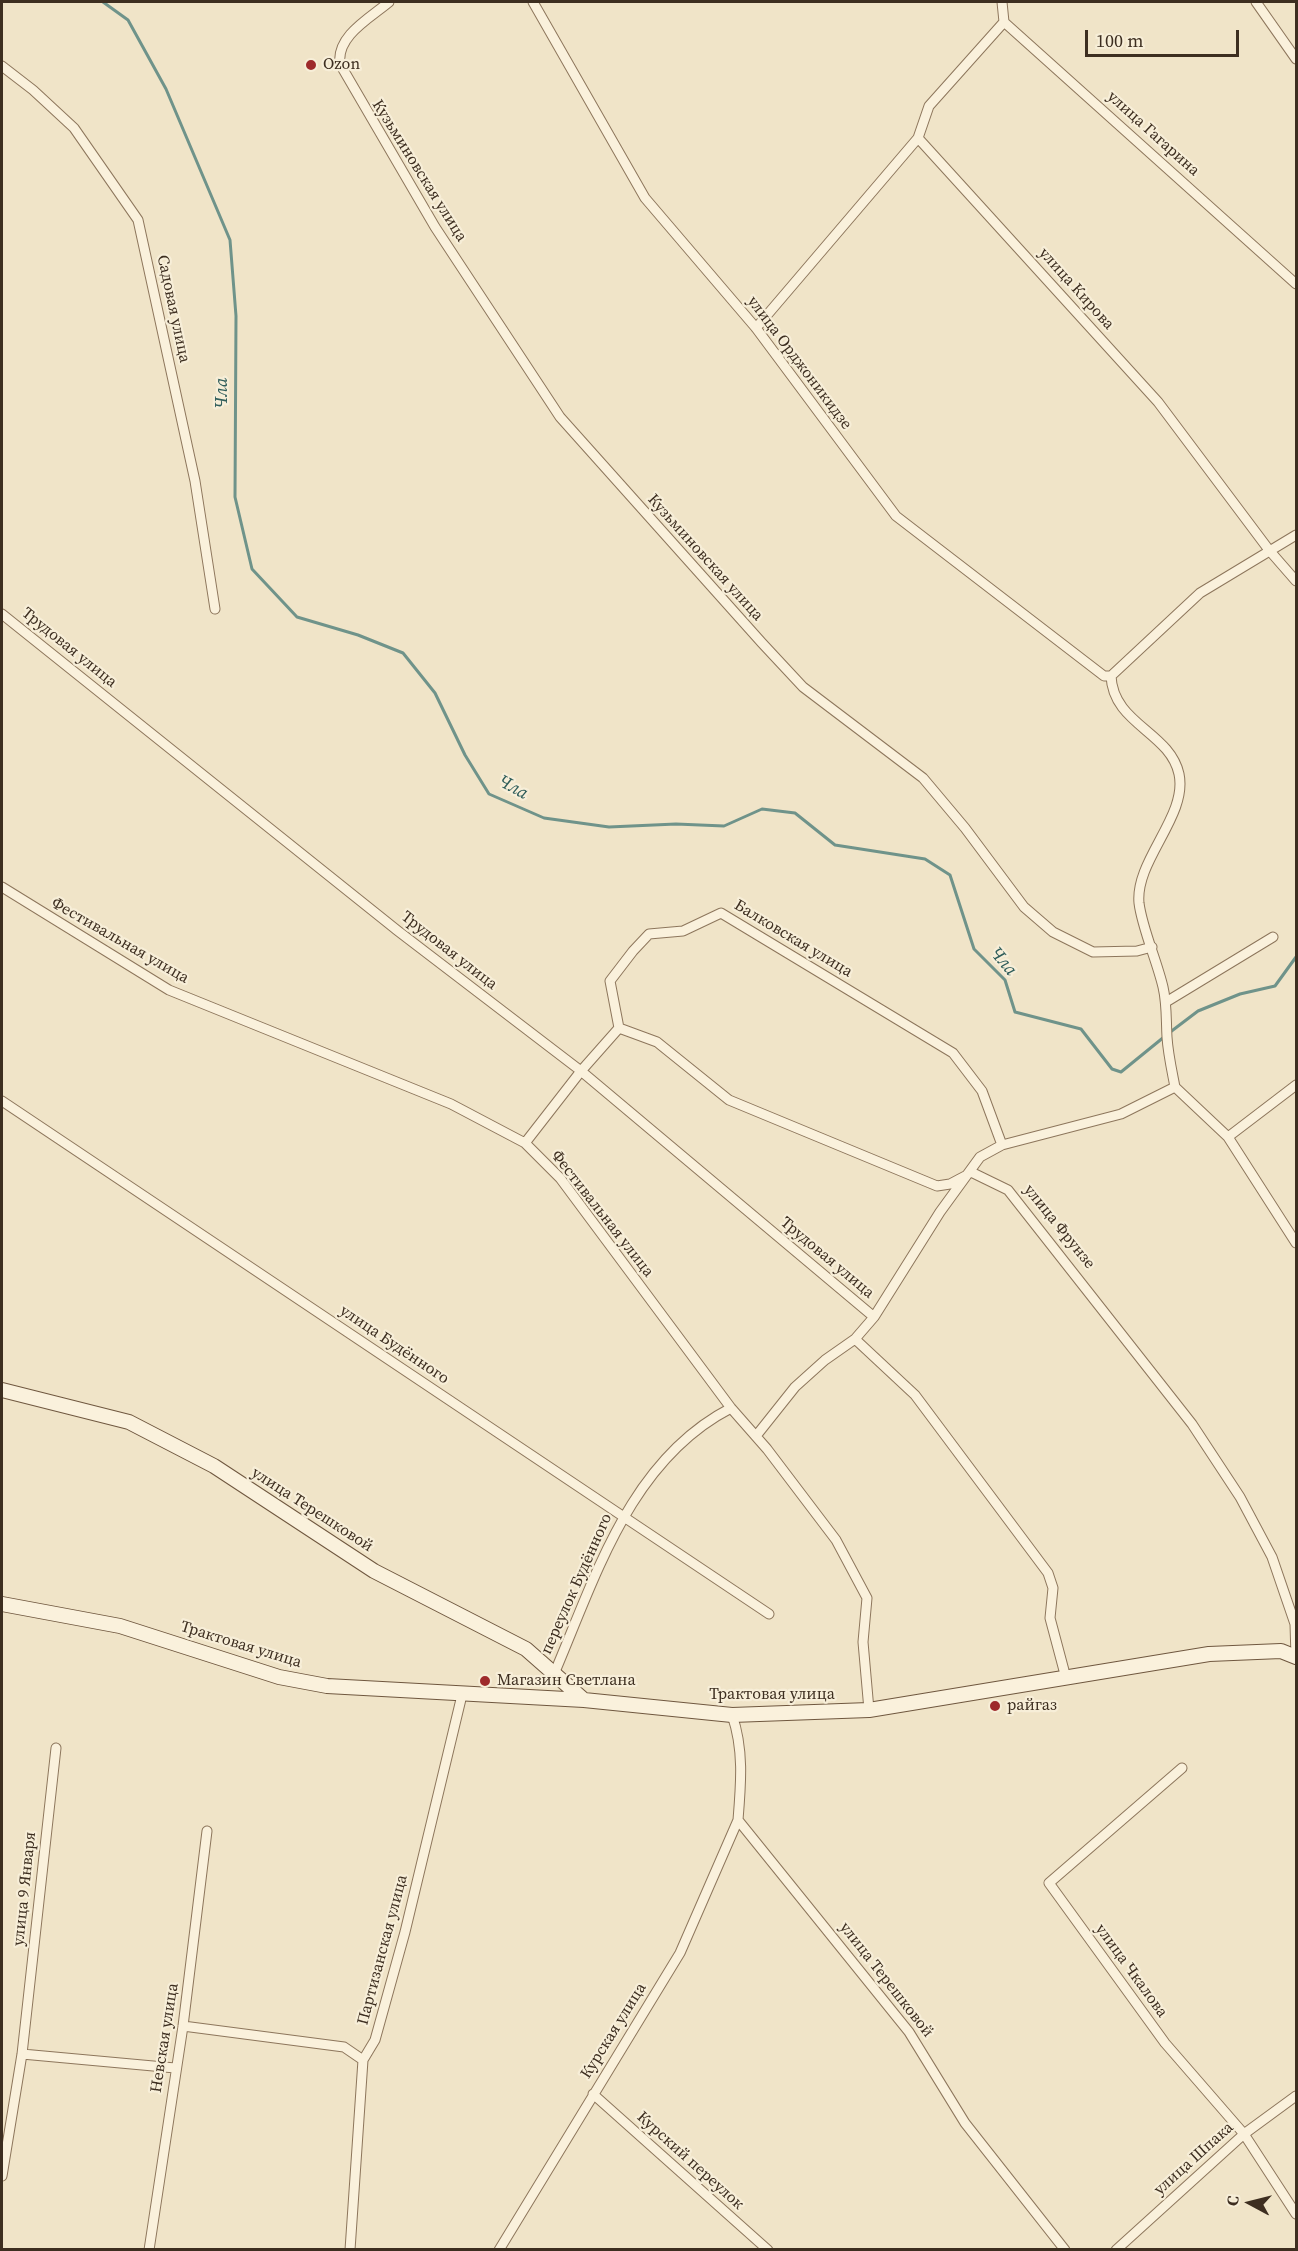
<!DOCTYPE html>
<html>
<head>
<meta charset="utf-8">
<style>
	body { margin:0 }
	#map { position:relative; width:1298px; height:2251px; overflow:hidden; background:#f0e4c8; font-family:"Source Serif 4",serif }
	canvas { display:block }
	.frame { position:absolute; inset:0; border:3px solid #3d2e20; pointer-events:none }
	.north { position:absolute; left:1220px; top:2173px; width:60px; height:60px; -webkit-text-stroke:4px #f7eed8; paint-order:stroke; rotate:277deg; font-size:16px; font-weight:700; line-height:24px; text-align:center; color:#3d2e20 }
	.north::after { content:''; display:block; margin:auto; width:21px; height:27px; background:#3d2e20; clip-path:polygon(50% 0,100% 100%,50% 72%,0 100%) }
	.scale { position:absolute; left:1085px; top:30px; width:154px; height:27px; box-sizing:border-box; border:3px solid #3d2e20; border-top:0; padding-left:8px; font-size:18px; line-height:21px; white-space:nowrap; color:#3d2e20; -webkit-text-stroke:4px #f7eed8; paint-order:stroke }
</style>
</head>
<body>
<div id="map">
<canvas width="1298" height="2251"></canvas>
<div class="frame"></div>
<div class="north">С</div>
<div class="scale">100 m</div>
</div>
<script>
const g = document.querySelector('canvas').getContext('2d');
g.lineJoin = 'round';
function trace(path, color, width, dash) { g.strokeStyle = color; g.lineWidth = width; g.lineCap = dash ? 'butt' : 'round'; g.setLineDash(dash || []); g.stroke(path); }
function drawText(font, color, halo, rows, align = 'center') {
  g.font = font + ' "Source Serif 4",serif'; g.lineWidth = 4.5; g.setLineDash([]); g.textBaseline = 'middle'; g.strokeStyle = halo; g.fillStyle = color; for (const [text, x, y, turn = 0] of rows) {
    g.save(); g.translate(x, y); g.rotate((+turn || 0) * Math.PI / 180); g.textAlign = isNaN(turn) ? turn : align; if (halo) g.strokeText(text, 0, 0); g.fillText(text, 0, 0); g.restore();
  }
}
const stream = new Path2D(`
	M 103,2 L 128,20 L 166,89 L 230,240 L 236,316 L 235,497 L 252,569 L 297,617 L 358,635 L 403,653 L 435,693 L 465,755 L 489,794 L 544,818 L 609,827 L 676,824 L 724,826 L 762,809 L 795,813 L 835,845 L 925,859 L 950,875 L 974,949 L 1005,980 L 1015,1012 L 1081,1029 L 1112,1069 L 1121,1072 L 1164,1037
	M 1169,1033 L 1198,1011 L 1240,994 L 1275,986 L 1296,957`);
const street = new Path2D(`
	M 389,2 C 370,18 336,36 340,64 L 435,227 L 560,417 L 762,643 L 803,687 L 923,778 L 965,828 L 1024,907 L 1053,932 L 1093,952 L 1137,951 L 1152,947
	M 533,2 L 645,198 L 756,328 L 896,516 L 1104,676 L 1111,676
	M 1002,2 L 1004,22 L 1296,284
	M 1256,2 L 1296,59
	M 1004,22 L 929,106 L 918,138 L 1158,402 L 1269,550 L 1296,581
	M 2,66 L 33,90 L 74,128 L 138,220 L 195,481 L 215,609
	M 756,328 L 918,138
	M 2,614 L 398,931 L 581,1071 L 874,1317
	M 2,887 L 169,990 L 451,1104 L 525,1143 L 560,1178 L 731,1408 L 767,1449 L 836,1540 L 867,1598 L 863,1642 L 869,1710
	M 1166,1002 L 1273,937
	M 619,1028 L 657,1042 L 729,1100 L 937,1186 L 950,1184 L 967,1175
	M 1175,1087 C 1172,1071 1168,1054 1167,1037 C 1166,1020 1167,1004 1163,987 C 1157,961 1142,928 1139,903 C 1135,860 1188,816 1179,774 C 1170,732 1113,724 1111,676 L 1200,593 L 1296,535
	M 1175,1087 L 1228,1137 L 1296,1243
	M 2,1101 L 769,1614
	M 1228,1137 L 1296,1085
	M 525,1143 L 581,1071 L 619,1028 L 610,981 L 633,951 L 649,934 L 683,931 L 721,913 L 953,1053 L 982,1091 L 1002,1145
	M 971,1172 L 1008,1190 L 1192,1424 L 1240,1497 L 1272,1557 L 1295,1624 L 1296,1657
	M 855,1339 L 915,1395 L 1048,1573 L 1053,1588 L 1050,1618 L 1066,1678
	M 756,1436 L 795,1387 L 825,1360 L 855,1339 L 874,1317 L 940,1212 L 980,1157 L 1002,1145 L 1121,1114 L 1175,1087
	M 554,1674 C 596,1576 630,1460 731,1408
	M 732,1715 C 744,1749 741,1784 738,1820 L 909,2032 L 965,2123 L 1065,2250
	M 1182,1768 L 1049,1883 L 1165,2043 L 1244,2134 L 1296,2214
	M 183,2026 L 344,2047 L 363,2060
	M 22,2054 L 175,2068
	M 593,2094 L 768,2250
	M 2,2176 L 22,2054 L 56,1748
	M 149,2250 L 183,2026 L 207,1831
	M 350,2250 L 363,2060 L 375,2040 L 405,1932 L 462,1695
	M 499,2250 L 680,1953 L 738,1820
	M 1116,2250 L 1244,2134 L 1296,2096`);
const secondary = new Path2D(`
	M 2,1390 L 129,1422 L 214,1466 L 374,1571 L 526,1649 L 584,1700
	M 2,1604 L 120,1626 L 279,1677 L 327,1686 L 584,1700 L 732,1715 L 869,1710 L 1209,1654 L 1281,1651 L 1296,1657`);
const markers = [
	[311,65,6,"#9e2a2b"],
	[485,1681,6,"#9e2a2b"],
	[995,1706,6,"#9e2a2b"]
];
const poiNames = [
	["Ozon",323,65],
	["Магазин Светлана",497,1681],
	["райгаз",1007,1706]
];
const streetNames = [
	["улица Гагарина",1153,134,42],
	["Кузьминовская улица",419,171,58],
	["улица Кирова",1076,289,48],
	["Садовая улица",173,309,78],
	["улица Орджоникидзе",799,363,53],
	["Кузьминовская улица",705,558,48],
	["Трудовая улица",69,648,39],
	["Балковская улица",793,939,31],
	["Фестивальная улица",120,941,30],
	["Трудовая улица",449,951,38],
	["Фестивальная улица",602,1214,52],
	["улица Фрунзе",1059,1227,51],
	["Трудовая улица",827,1258,40],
	["улица Будённого",394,1345,34],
	["улица Терешковой",312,1510,33],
	["переулок Будённого",577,1584,-66],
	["Трактовая улица",241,1645,17],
	["Трактовая улица",772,1695],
	["улица 9 Января",25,1889,-84],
	["Партизанская улица",383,1950,-75],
	["улица Чкалова",1131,1971,54],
	["улица Терешковой",886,1980,52],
	["Курская улица",614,2031,-58],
	["Невская улица",165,2038,-81],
	["улица Шпака",1194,2159,-42],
	["Курский переулок",690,2161,42]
];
const waterNames = [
	["Чла",222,393,-90],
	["Чла",513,788,28],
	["Чла",1003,962,50]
];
trace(stream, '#6f938a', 3);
trace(street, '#8d765c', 11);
trace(secondary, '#6f573f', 16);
trace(street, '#faf1dc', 9);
trace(secondary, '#faf1dc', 14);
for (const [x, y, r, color] of markers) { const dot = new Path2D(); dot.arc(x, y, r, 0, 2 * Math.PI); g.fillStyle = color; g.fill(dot); trace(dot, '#f7eed8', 2); }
drawText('16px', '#3d2e20', '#f7eed8', poiNames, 'left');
drawText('16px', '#3d2e20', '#f7eed8', streetNames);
drawText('italic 18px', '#2f5d5a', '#f7eed8', waterNames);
</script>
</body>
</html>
